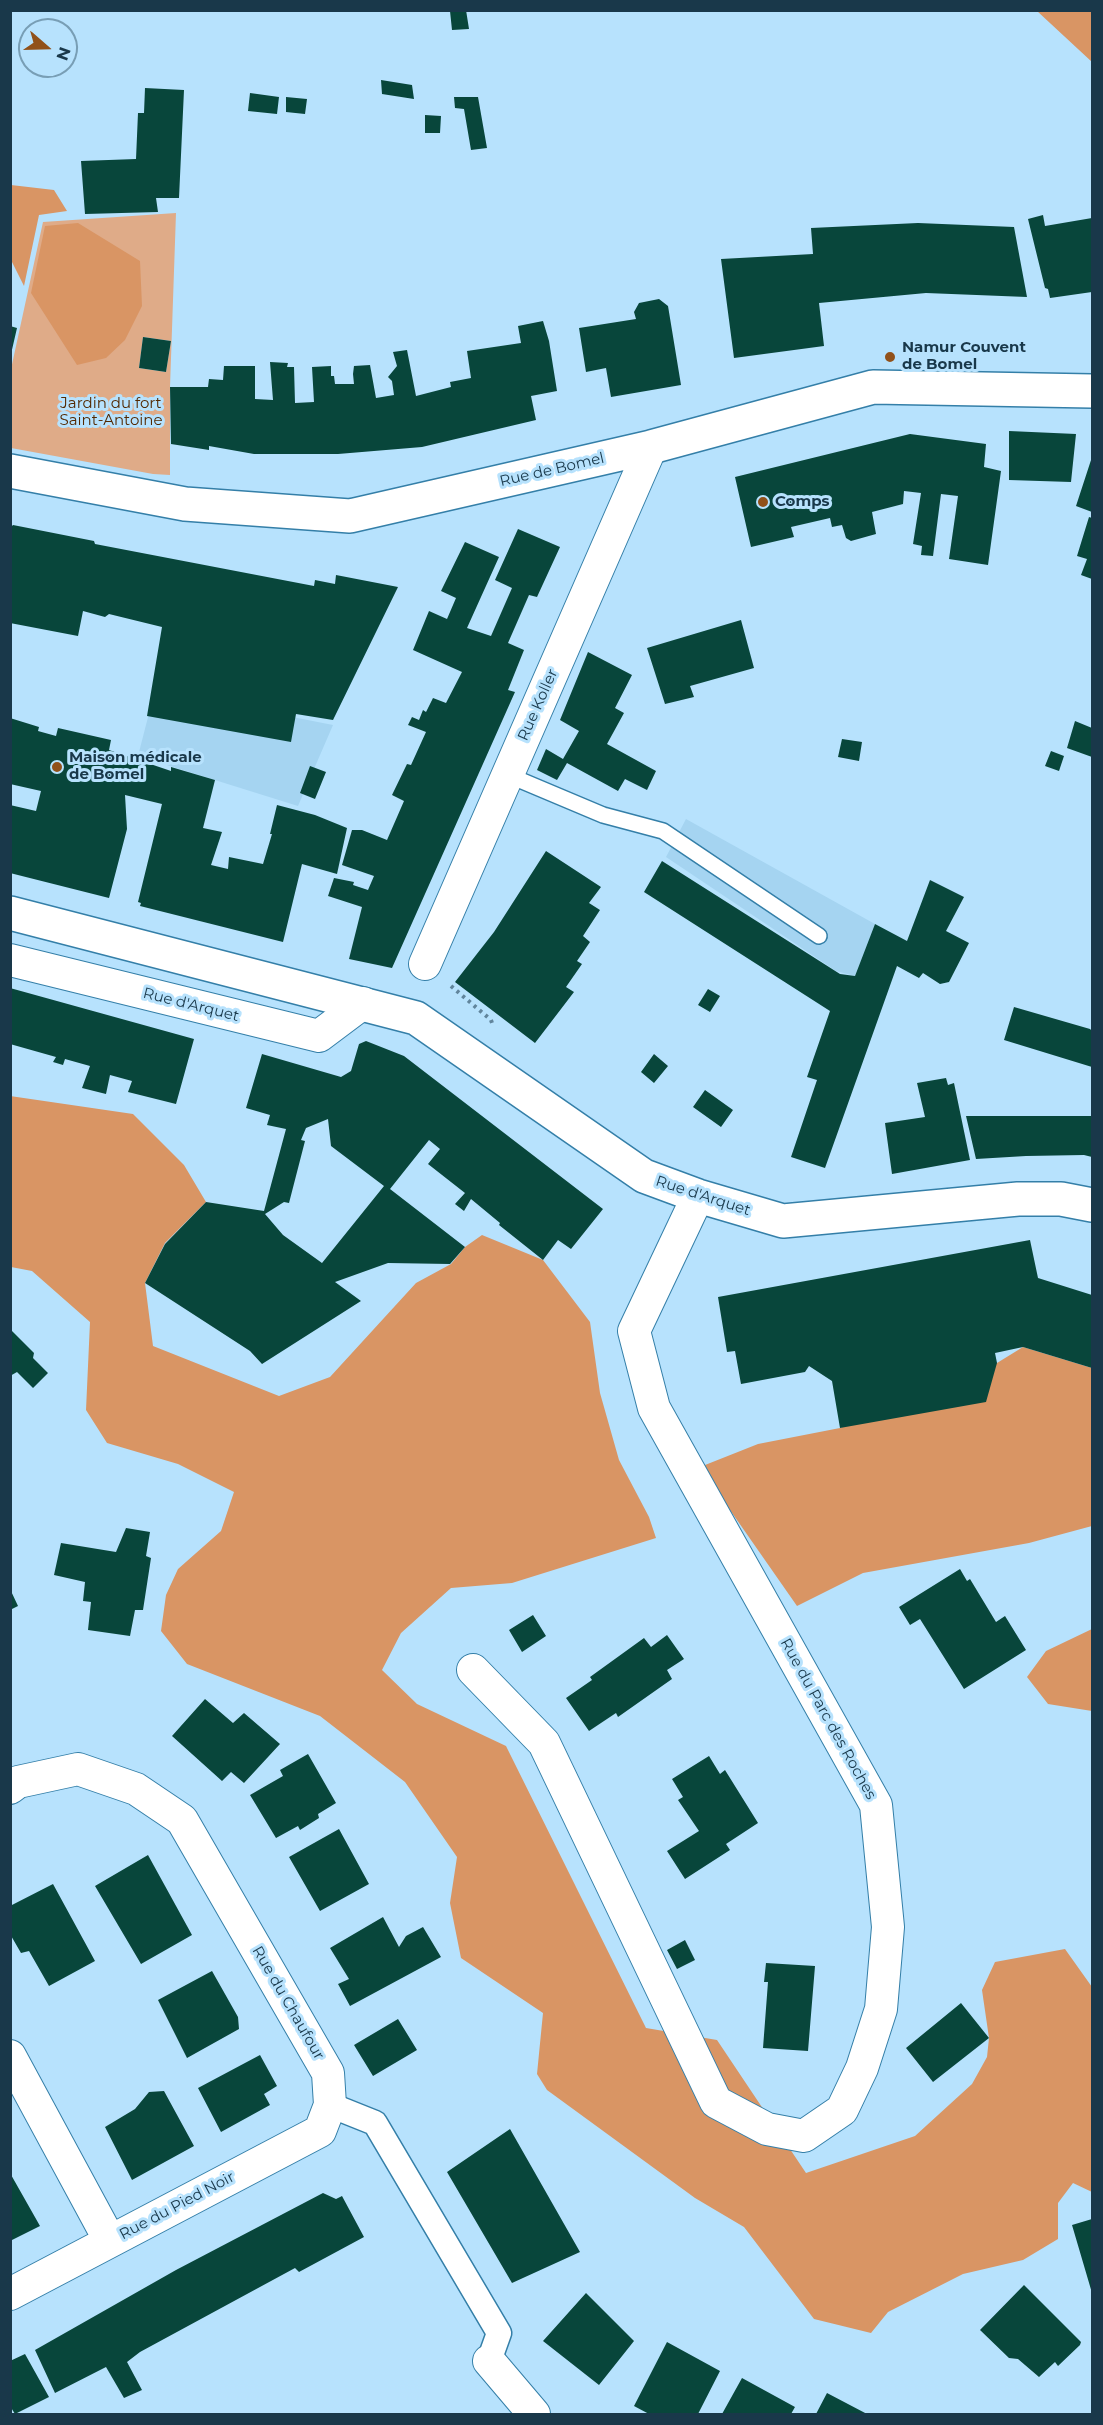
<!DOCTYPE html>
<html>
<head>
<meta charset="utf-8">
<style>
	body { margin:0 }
	#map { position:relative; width:1103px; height:2425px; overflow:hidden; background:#b7e2fd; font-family:Montserrat,sans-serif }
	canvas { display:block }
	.frame { position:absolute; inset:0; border:12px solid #19384a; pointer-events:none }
	.north { position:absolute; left:18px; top:18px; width:60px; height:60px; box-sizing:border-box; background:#b7e2fd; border:2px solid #789eb5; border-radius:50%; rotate:110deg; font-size:16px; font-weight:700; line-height:24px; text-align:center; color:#19384a }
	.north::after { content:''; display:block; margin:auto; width:21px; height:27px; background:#91511a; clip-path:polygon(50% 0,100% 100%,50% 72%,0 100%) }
</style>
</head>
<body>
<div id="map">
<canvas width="1103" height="2425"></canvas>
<div class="frame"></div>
<div class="north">N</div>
</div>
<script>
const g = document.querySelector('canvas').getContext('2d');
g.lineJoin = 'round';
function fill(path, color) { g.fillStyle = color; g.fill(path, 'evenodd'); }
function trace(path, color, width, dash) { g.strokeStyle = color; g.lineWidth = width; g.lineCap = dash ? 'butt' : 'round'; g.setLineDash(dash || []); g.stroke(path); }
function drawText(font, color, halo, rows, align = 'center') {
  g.font = font + ' Montserrat,sans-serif'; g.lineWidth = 6; g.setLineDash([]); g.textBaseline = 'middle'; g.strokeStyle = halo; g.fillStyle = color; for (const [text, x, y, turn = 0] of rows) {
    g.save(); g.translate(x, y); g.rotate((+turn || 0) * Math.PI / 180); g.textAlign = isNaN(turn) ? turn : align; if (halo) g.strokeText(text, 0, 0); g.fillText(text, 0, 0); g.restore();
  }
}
const built = new Path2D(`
	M 155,690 L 333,725 L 298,806 L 138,756 Z
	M 686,819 L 875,924 L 855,976 L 836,971 L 666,857 Z`);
const green = new Path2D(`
	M 176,213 L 170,387 L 170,475 L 153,474 L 11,448 L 11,369 L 43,222 ZM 143,337 L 171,341 L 166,372 L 139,368 Z`);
const forest = new Path2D(`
	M 1037,11 L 1092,11 L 1092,62 Z
	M 11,185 L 54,190 L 67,211 L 39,215 L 24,286 L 11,260 Z
	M 78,223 L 140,261 L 142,306 L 125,340 L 106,358 L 77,365 L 31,293 L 45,226 Z
	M 10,1096 L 133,1114 L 184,1165 L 206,1202 L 165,1243 L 145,1283 L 153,1346 L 279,1396 L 330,1377 L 416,1283 L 451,1264 L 465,1247 L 482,1235 L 543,1260 L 590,1322 L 600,1393 L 619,1460 L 649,1517 L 656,1538 L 512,1583 L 451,1588 L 401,1633 L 382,1670 L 417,1704 L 506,1746 L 646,2028 L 717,2040 L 806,2173 L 915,2136 L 972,2084 L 987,2057 L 989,2038 L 982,1990 L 995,1962 L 1065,1949 L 1092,1987 L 1092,2192 L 1073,2183 L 1058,2203 L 1058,2239 L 1023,2260 L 963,2274 L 888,2312 L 871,2333 L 814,2319 L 744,2227 L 695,2198 L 547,2090 L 537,2074 L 543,2013 L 461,1958 L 450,1903 L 457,1857 L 405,1782 L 320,1716 L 187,1664 L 161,1631 L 166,1595 L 178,1569 L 221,1531 L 234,1492 L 178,1464 L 107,1443 L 86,1410 L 90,1322 L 32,1271 L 11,1267 Z
	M 1023,1347 L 1092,1368 L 1092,1526 L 1029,1543 L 863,1573 L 797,1606 L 700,1467 L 758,1444 L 840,1428 L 997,1363 Z
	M 1092,1629 L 1092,1711 L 1048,1704 L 1027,1677 L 1046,1651 Z`);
const building = new Path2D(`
	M 466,10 L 469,29 L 452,30 L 450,11 Z
	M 381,80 L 412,85 L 414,99 L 382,94 Z
	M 145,88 L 184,90 L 179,198 L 156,198 L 158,212 L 85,214 L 81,161 L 136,159 L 138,113 L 144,113 Z
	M 250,93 L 279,97 L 277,114 L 248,111 Z
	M 286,97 L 307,99 L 305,114 L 286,112 Z
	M 454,97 L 478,97 L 487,148 L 471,150 L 464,109 L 455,108 Z
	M 425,115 L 441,116 L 440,133 L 425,133 Z
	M 1043,215 L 1045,226 L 1092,218 L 1092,292 L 1050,298 L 1048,289 L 1045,288 L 1028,219 Z
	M 918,223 L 1014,227 L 1027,297 L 926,293 L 819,303 L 824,346 L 734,358 L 721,259 L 813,254 L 811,228 Z
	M 659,299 L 668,306 L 681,385 L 611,397 L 606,368 L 586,372 L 579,328 L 636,319 L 634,312 L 639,303 Z
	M 543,321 L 549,341 L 557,391 L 531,396 L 536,420 L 422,447 L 338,454 L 254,454 L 209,446 L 209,450 L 171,444 L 170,387 L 208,387 L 209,379 L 223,380 L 224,366 L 255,366 L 255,399 L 273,400 L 270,362 L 288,363 L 287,367 L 294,367 L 295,403 L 314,402 L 312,367 L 331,366 L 331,376 L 334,376 L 335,384 L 354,384 L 353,374 L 354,366 L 370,365 L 376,398 L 394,395 L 392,381 L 388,377 L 397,366 L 393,352 L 407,350 L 416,396 L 451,387 L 450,382 L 471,378 L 467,351 L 521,343 L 518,326 Z
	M 10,326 L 17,328 L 11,354 L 10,354 Z
	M 143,337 L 171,341 L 166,372 L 139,368 Z
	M 1009,431 L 1076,434 L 1071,482 L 1009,480 Z
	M 910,434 L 986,444 L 984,467 L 1001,471 L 988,565 L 949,559 L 958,496 L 941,494 L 933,556 L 921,555 L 922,546 L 913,544 L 921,493 L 904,491 L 903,504 L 872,512 L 876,534 L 851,541 L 846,538 L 842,525 L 832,527 L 830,518 L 791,527 L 794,537 L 751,547 L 735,477 Z
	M 1092,457 L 1092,512 L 1076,506 Z
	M 1089,517 L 1092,518 L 1092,579 L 1081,575 L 1087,559 L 1077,556 Z
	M 13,525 L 94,541 L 95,544 L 314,586 L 315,580 L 335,584 L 336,575 L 398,587 L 333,720 L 296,714 L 291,742 L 147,716 L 162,627 L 109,614 L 105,617 L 83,611 L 78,636 L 10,623 L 10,528 Z
	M 518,529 L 560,547 L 537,597 L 529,595 L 508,643 L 524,650 L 508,690 L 515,692 L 392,968 L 349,959 L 362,907 L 328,896 L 334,878 L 354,882 L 353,885 L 368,890 L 374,876 L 342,865 L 352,830 L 362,830 L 387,840 L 404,801 L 392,795 L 407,764 L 411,765 L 426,732 L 408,725 L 412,717 L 419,720 L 423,710 L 426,712 L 433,698 L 446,703 L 462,672 L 413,650 L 429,611 L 447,619 L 456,598 L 441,591 L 465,542 L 499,557 L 467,628 L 491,636 L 512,588 L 495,580 Z
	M 741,620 L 754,668 L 690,686 L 694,697 L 665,704 L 647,648 Z
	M 588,652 L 632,675 L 615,708 L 624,713 L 607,744 L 656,771 L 647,790 L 625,779 L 618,791 L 567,763 L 557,780 L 537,770 L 546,749 L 563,759 L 579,731 L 560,720 Z
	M 10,718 L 39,727 L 38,731 L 56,736 L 58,728 L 111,740 L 109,750 L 171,771 L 171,767 L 215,780 L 203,828 L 222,832 L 211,865 L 228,869 L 229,857 L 263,864 L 272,834 L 270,834 L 277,805 L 315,815 L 347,828 L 337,874 L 302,864 L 283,942 L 140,906 L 141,903 L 138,902 L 162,804 L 125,795 L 127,829 L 109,898 L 10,873 L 10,805 L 36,811 L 41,791 L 10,784 Z
	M 1075,721 L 1092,728 L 1092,757 L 1067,748 Z
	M 842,739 L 862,742 L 859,761 L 838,757 Z
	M 1051,751 L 1064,756 L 1059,771 L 1045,766 Z
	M 310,766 L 326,772 L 315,799 L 300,793 Z
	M 546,851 L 601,887 L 589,903 L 600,910 L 583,936 L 590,942 L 577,961 L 582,964 L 566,987 L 574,992 L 535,1043 L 455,982 L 494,932 Z
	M 662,861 L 840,974 L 855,976 L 875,924 L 907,941 L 930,880 L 964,897 L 946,931 L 969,943 L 949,982 L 940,984 L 923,973 L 919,978 L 897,966 L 825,1168 L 791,1157 L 817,1080 L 807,1077 L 830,1011 L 644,892 Z
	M 10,988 L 194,1039 L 176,1104 L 128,1092 L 132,1081 L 110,1075 L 106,1094 L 82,1088 L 90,1066 L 65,1059 L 63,1065 L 53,1062 L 56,1057 L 10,1044 Z
	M 708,989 L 720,996 L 710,1012 L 698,1005 Z
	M 1014,1007 L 1090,1029 L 1092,1031 L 1092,1067 L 1004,1040 Z
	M 366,1041 L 404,1056 L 603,1209 L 571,1249 L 558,1240 L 543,1260 L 499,1225 L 500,1223 L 471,1199 L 464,1211 L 455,1204 L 465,1193 L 428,1164 L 440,1149 L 429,1140 L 390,1189 L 465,1247 L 450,1264 L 388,1263 L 335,1282 L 361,1301 L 262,1364 L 250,1351 L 145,1283 L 165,1244 L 206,1202 L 264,1211 L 286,1129 L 267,1125 L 270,1115 L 246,1108 L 262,1054 L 341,1077 L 351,1071 L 359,1044 ZM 328,1119 L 331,1146 L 384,1186 L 322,1263 L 283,1235 L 265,1214 L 284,1202 L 289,1203 L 305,1141 L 301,1140 L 306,1128 Z
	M 654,1054 L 668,1066 L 654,1083 L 641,1072 Z
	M 946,1078 L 948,1085 L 954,1083 L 970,1160 L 892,1174 L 885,1123 L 925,1117 L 917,1083 Z
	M 705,1090 L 733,1110 L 721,1127 L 693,1107 Z
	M 966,1116 L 1092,1116 L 1092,1157 L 1084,1155 L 1026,1156 L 976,1159 Z
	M 1030,1240 L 1038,1278 L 1092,1295 L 1092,1368 L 1023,1347 L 995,1353 L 997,1363 L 986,1402 L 840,1428 L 832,1381 L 809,1366 L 805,1372 L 741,1384 L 735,1351 L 727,1352 L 718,1297 Z
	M 10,1329 L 34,1353 L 33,1358 L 48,1373 L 33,1388 L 17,1372 L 10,1376 Z
	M 126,1528 L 150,1532 L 146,1556 L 151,1558 L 143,1610 L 135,1610 L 130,1636 L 88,1630 L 91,1602 L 83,1601 L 85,1582 L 54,1575 L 61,1543 L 116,1552 Z
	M 960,1569 L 967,1581 L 970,1579 L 996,1622 L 1005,1616 L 1026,1650 L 964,1689 L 920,1619 L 910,1625 L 899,1607 Z
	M 10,1589 L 18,1606 L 10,1610 Z
	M 533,1615 L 546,1636 L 522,1652 L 509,1630 Z
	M 667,1635 L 684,1659 L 667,1670 L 672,1679 L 618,1717 L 616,1713 L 589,1731 L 566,1698 L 592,1680 L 590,1677 L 644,1638 L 651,1647 Z
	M 205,1699 L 233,1723 L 244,1713 L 280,1744 L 244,1783 L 231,1772 L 222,1781 L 172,1736 Z
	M 308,1754 L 336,1803 L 318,1814 L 319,1818 L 300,1830 L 298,1826 L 276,1838 L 250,1795 L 283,1776 L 280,1770 Z
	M 709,1756 L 720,1774 L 725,1770 L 758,1823 L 726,1844 L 730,1850 L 685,1879 L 667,1851 L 699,1831 L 678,1800 L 683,1797 L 672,1779 Z
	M 339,1829 L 369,1884 L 320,1911 L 289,1857 Z
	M 148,1855 L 192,1935 L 141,1964 L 95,1886 Z
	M 53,1884 L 95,1961 L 49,1986 L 29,1951 L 21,1953 L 10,1934 L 10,1906 Z
	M 383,1917 L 399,1947 L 406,1936 L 423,1927 L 441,1957 L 350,2006 L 338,1984 L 349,1979 L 330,1948 Z
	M 685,1940 L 695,1960 L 677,1969 L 667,1950 Z
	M 766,1963 L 815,1966 L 808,2051 L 763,2048 L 768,1982 L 764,1982 Z
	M 212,1971 L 238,2017 L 239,2029 L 187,2058 L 158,2000 Z
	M 961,2003 L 989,2038 L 933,2082 L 906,2048 Z
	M 398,2019 L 417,2050 L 373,2076 L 354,2045 Z
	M 260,2055 L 277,2086 L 264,2094 L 270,2105 L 221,2132 L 198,2088 Z
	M 164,2091 L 194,2146 L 132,2180 L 105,2127 L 135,2109 L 149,2092 Z
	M 510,2129 L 580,2252 L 512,2283 L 447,2172 Z
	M 10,2173 L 40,2226 L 10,2241 Z
	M 323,2193 L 336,2199 L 342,2196 L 364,2237 L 299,2272 L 295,2268 L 140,2352 L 127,2362 L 142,2390 L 124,2398 L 106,2367 L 55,2393 L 35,2350 L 176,2270 Z
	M 1092,2219 L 1092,2293 L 1072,2225 Z
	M 1024,2285 L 1081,2342 L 1080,2345 L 1058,2366 L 1055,2362 L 1039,2377 L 1018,2359 L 1009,2358 L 980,2330 Z
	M 586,2293 L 634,2341 L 599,2385 L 543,2341 Z
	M 667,2342 L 720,2371 L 698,2414 L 649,2414 L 634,2406 Z
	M 25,2354 L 49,2397 L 15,2414 L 10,2406 L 10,2361 Z
	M 742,2378 L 795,2407 L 791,2414 L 722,2414 Z
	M 827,2393 L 867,2414 L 816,2414 Z`);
const path = new Path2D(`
	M 451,986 L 491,1020 L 493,1026`);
const service = new Path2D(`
	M 508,775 L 603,815 L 663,831 L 819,936`);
const pedestrian = new Path2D(`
	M 330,2105 L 375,2123 L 499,2333 L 489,2361`);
const minor = new Path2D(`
	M 10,960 L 319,1036 L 363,1003
	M 425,964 L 651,447
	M 473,1670 L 544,1743 L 716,2102 L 767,2129 L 804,2136 L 842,2110 L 862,2068 L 881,2009 L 888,1927 L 876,1805 L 654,1408 L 634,1331 L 698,1196
	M 10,1788 L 18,1782 L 78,1769 L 136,1789 L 182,1820 L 328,2073 L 330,2105 L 320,2131 L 10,2294
	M 10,2056 L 110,2241
	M 489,2361 L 534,2414`);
const tertiary = new Path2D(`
	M 10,471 L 185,504 L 350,516 L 651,447 L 873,387 L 1092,391
	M 10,913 L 416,1018 L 644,1176 L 698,1196 L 783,1221 L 1018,1199 L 1061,1199 L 1092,1205`);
const markers = [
	[890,357,6,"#91511a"],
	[763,502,6,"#91511a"],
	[57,767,6,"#91511a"]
];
const poiNames = [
	["Namur Couvent",902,348],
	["de Bomel",902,365],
	["Comps",775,502],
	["Maison médicale",69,758],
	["de Bomel",69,775]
];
const parkNames = [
	["Jardin du fort",111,404],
	["Saint-Antoine",111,421]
];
const streetNames = [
	["Rue de Bomel",552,470,-13],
	["Rue Koller",538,705,-66],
	["Rue d'Arquet",191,1005,14],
	["Rue d'Arquet",703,1196,18],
	["Rue du Parc des Roches",828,1719,61],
	["Rue du Chaufour",288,2003,60],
	["Rue du Pied Noir",177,2206,-28]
];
fill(built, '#a5d4f1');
fill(green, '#dfab88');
fill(forest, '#d99564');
fill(building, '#08463b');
trace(service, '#347fa8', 18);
trace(pedestrian, '#347fa8', 27);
trace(minor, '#347fa8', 34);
trace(tertiary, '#347fa8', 36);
trace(path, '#61859c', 4, [3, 4.5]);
trace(service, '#fff', 15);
trace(pedestrian, '#fff', 24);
trace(minor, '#fff', 32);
trace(tertiary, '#fff', 33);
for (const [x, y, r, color] of markers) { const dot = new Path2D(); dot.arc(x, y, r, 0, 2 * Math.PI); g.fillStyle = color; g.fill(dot); trace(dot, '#b7e2fd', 2); }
drawText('bold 15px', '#19384a', '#b7e2fd', poiNames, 'left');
drawText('15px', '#532800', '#b7e2fd', parkNames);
drawText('15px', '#19384a', '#b7e2fd', streetNames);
</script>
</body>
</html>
